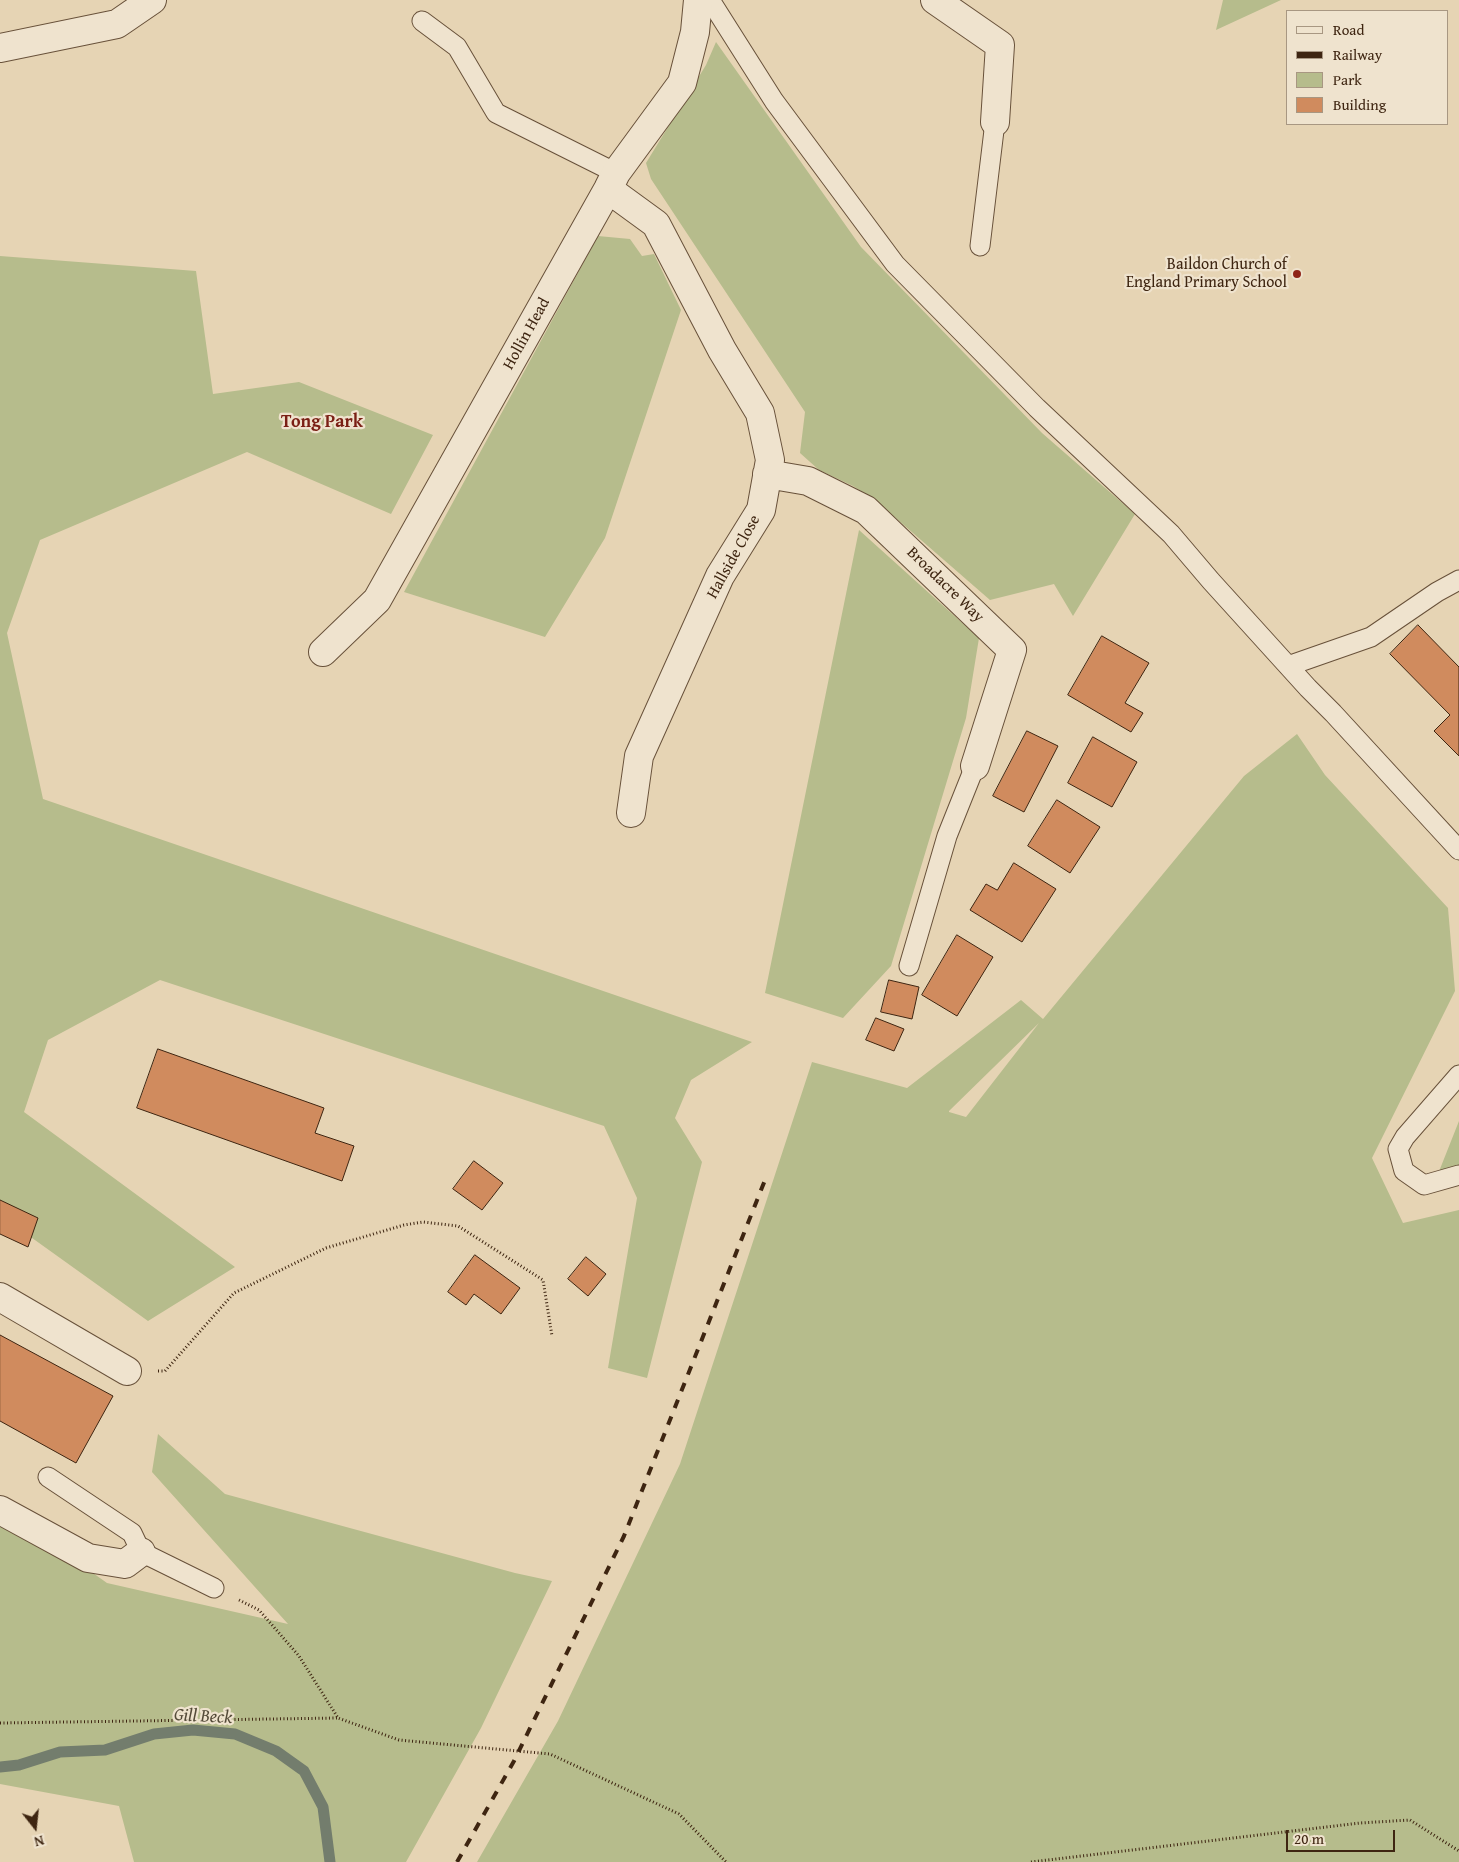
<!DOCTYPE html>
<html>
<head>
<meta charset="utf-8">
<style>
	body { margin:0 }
	#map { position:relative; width:1459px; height:1862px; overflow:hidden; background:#e6d4b4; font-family:"Gentium Book Plus",serif }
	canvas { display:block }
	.legend { position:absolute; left:1286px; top:10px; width:162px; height:115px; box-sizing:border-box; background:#efe3ce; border:1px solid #a89782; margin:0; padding:6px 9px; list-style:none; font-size:15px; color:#3e2511 }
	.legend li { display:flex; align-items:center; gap:10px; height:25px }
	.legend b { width:25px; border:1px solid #a89782 }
	.north { position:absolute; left:10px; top:1802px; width:50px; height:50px; -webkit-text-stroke:4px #efe3ce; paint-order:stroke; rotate:164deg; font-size:14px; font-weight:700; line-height:20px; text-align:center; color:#3e2511 }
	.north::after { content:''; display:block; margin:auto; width:18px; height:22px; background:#3e2511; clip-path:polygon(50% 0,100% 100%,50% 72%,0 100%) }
	.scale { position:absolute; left:1286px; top:1830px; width:109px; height:22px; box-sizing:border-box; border:2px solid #3e2511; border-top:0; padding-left:6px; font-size:15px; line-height:18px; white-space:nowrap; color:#3e2511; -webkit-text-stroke:4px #efe3ce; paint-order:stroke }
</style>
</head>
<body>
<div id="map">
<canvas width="1459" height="1862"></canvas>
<ul class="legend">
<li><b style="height:6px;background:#efe3ce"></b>Road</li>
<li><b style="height:6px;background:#3e2511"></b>Railway</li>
<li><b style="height:14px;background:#b6bc8c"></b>Park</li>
<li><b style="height:14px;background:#d08b5e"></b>Building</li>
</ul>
<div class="north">N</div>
<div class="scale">20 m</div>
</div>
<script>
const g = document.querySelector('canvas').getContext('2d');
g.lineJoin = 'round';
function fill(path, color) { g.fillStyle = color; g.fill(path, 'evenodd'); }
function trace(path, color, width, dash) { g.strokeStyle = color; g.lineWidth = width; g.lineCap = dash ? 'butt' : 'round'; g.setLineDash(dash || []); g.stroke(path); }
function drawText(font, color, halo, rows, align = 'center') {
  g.font = font + ' "Gentium Book Plus",serif'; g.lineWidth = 4.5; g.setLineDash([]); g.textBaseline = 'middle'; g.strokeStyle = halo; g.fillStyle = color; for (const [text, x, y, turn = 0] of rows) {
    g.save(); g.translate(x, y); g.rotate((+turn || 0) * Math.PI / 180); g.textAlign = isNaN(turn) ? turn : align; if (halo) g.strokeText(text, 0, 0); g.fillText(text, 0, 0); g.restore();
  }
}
const green = new Path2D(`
	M 1223,0 L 1281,0 L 1216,30 Z
	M 716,42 L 861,247 L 1042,433 L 1135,514 L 1073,616 L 1054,584 L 990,600 L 875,500 L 853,486 L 819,470 L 800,453 L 805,412 L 651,179 L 646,163 L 706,65 Z
	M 598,236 L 630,239 L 642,256 L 654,254 L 681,310 L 605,538 L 545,637 L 404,592 Z
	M 0,256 L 196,271 L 213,394 L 299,382 L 433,435 L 391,514 L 247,452 L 40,540 L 7,633 L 43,799 L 752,1042 L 691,1080 L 675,1118 L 702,1162 L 647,1378 L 608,1368 L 637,1198 L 604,1126 L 160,980 L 48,1040 L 24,1112 L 235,1267 L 148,1321 L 0,1215 Z
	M 859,530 L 979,638 L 966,718 L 891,966 L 843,1018 L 765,993 Z
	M 1297,734 L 1325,775 L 1448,908 L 1455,991 L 1372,1158 L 1403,1223 L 1459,1210 L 1459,1862 L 477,1862 L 558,1721 L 680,1464 L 812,1062 L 907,1088 L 1021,1000 L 1043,1019 L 1244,776 ZM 1039,1023 L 966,1117 L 949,1112 L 949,1111 Z
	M 1459,1121 L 1459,1168 L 1438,1174 Z
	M 158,1434 L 225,1494 L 515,1573 L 552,1581 L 481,1728 L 406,1862 L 134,1862 L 119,1806 L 0,1784 L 0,1507 L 107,1583 L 288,1624 L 152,1472 Z`);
const stream = new Path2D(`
	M 0,1767 L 19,1765 L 60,1752 L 105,1750 L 154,1734 L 193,1730 L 235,1734 L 276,1751 L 304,1771 L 323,1807 L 330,1862`);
const building = new Path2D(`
	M 1418,625 L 1459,667 L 1459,756 L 1434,731 L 1450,715 L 1390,654 Z
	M 1102,636 L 1149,663 L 1125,703 L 1143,713 L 1131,732 L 1068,695 Z
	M 1027,731 L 1058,746 L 1024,812 L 993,796 Z
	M 1093,737 L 1137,762 L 1112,807 L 1068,783 Z
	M 1057,800 L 1100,827 L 1070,873 L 1028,846 Z
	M 1014,863 L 1056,889 L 1022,942 L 970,910 L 986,884 L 997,890 Z
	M 957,935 L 993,957 L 957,1016 L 922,995 Z
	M 889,980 L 919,987 L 912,1019 L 881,1012 Z
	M 876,1018 L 904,1029 L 894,1051 L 866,1040 Z
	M 158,1049 L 324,1108 L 315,1133 L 354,1146 L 342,1181 L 137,1108 Z
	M 474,1161 L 503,1183 L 482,1210 L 453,1189 Z
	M 0,1200 L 38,1218 L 28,1247 L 0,1234 Z
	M 475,1255 L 520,1288 L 501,1314 L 474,1294 L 466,1305 L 448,1292 Z
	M 586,1257 L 606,1274 L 588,1296 L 568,1279 Z
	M 0,1335 L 113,1396 L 76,1463 L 0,1421 Z`);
const path = new Path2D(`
	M 158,1371 L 165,1371 L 234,1293 L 326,1248 L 404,1225 L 423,1222 L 458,1226 L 543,1280 L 552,1336
	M 239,1600 L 259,1610 L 299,1656 L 338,1718 L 399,1740 L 550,1754 L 679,1814 L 726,1862
	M 0,1723 L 338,1718
	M 1031,1862 L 1360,1823 L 1410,1820 L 1459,1851`);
const lane = new Path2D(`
	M 710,0 L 774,101 L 895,264 L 1037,408 L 1171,534 L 1211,581 L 1308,688 L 1333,713 L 1459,850
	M 422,21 L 457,47 L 496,113 L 616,173
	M 980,246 L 995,122
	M 1288,666 L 1371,637 L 1437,592 L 1459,580
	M 909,966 L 947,836 L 975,766
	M 1459,1075 L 1405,1137 L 1398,1149 L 1404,1171 L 1424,1185 L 1459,1175
	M 48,1477 L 132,1533 L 141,1552 L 214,1588`);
const street = new Path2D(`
	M 935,0 L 1000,45 L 995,122
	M 0,48 L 117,24 L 152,0
	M 608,189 L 656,224 L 722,350 L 760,413 L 770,460 L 761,510 L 720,576 L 639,756 L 631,813
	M 767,474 L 808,481 L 866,510 L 1012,650 L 975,766
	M 323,652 L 377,600 L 608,189 L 616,173 L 682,83 L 695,32 L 698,0
	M 0,1297 L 127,1371
	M 0,1510 L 88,1558 L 125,1564 L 141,1552`);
const rail = new Path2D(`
	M 457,1862 L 514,1761 L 624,1536 L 765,1180`);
const markers = [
	[1297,274,5,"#8f2418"]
];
const poiNames = [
	["Baildon Church of",1287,265],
	["England Primary School",1287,283]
];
const streetNames = [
	["Hollin Head",527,334,-61],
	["Hallside Close",734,557,-61],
	["Broadacre Way",945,585,44]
];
const neighbourhoodNames = [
	["Tong Park",322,422]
];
const waterNames = [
	["Gill Beck",203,1717,3]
];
fill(green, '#b6bc8c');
trace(stream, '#737d6d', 11);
fill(building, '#d08b5e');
trace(building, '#3e2511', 1);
trace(lane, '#68513a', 21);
trace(street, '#68513a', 30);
trace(path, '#3e2511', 3, [1, 2.5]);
trace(lane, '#efe3ce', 19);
trace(street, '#efe3ce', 28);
trace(rail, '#3e2511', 4, [9, 9]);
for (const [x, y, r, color] of markers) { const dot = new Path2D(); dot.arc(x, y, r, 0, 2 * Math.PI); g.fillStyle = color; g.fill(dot); trace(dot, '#efe3ce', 2); }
drawText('16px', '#3e2511', '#efe3ce', poiNames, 'right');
drawText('16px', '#3e2511', '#efe3ce', streetNames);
drawText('bold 18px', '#7a1f14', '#efe3ce', neighbourhoodNames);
drawText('italic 18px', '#544a38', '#efe3ce', waterNames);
</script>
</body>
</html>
